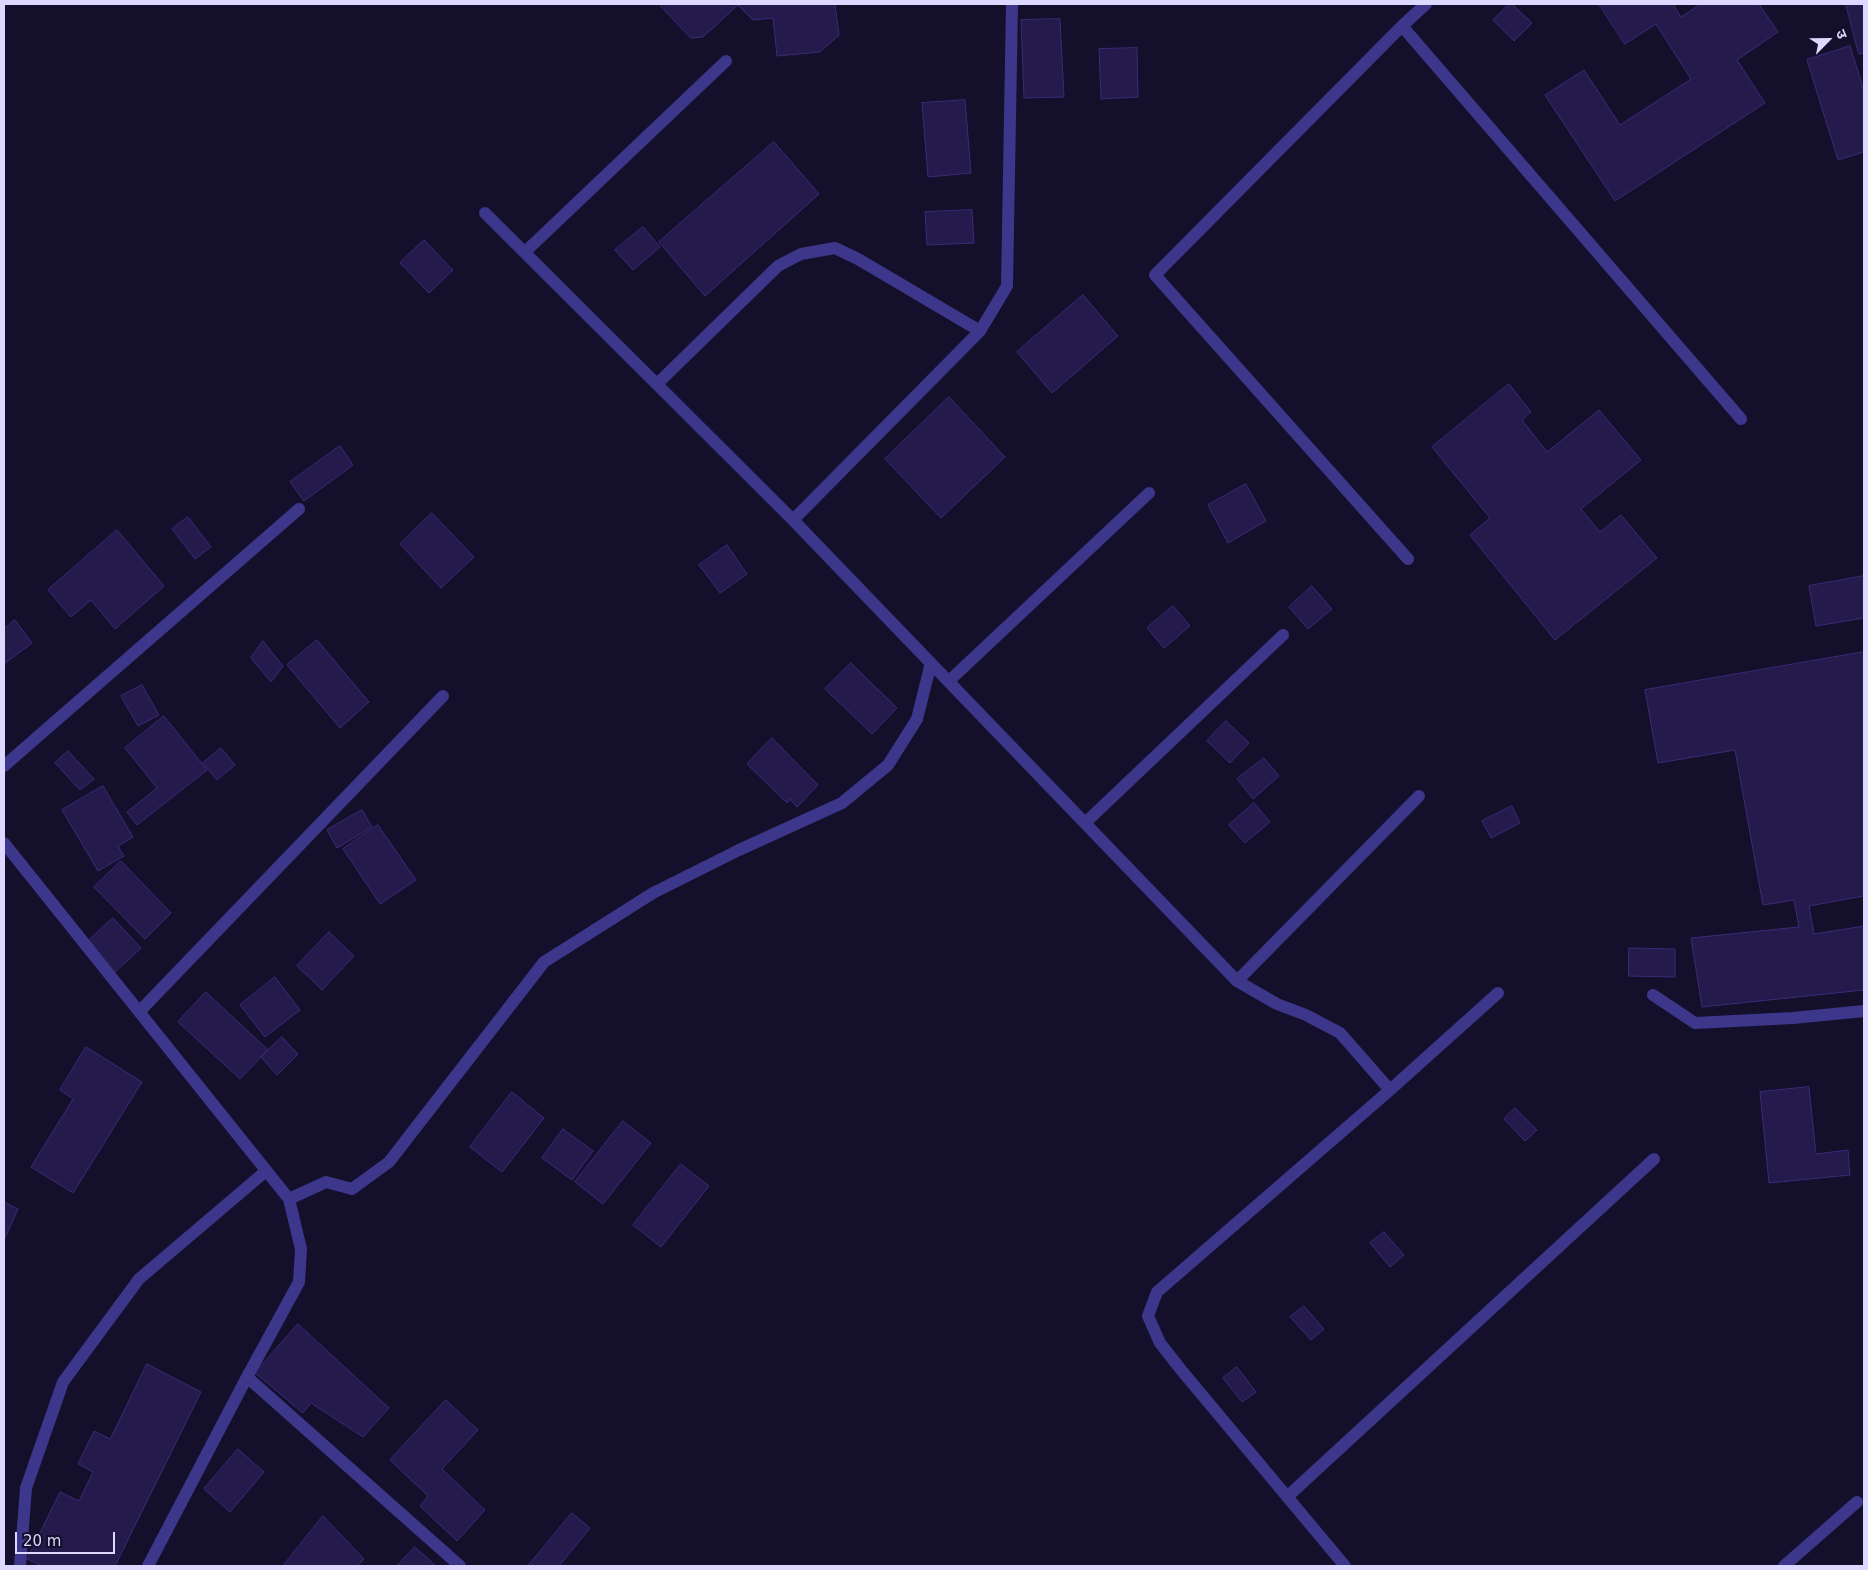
<!DOCTYPE html>
<html>
<head>
<meta charset="utf-8">
<style>
	body { margin:0 }
	#map { position:relative; width:1868px; height:1570px; overflow:hidden; background:#140f2a; font-family:"DejaVu Sans","Noto Sans Devanagari",sans-serif }
	canvas { display:block }
	.frame { position:absolute; inset:0; border:5px solid #ddd8ff; pointer-events:none }
	.north { position:absolute; left:1803px; top:15px; width:50px; height:50px; -webkit-text-stroke:4px #140f2a; paint-order:stroke; rotate:67deg; font-size:14px; font-weight:700; line-height:20px; text-align:center; color:#ddd8ff }
	.north::after { content:''; display:block; margin:auto; width:18px; height:22px; background:#ddd8ff; clip-path:polygon(50% 0,100% 100%,50% 72%,0 100%) }
	.scale { position:absolute; left:15px; top:1532px; width:100px; height:22px; box-sizing:border-box; border:2px solid #ddd8ff; border-top:0; padding-left:6px; font-size:15px; line-height:18px; white-space:nowrap; color:#ddd8ff; -webkit-text-stroke:4px #140f2a; paint-order:stroke }
</style>
</head>
<body>
<div id="map">
<canvas width="1868" height="1570"></canvas>
<div class="frame"></div>
<div class="north">उ</div>
<div class="scale">20 m</div>
</div>
<script>
const g = document.querySelector('canvas').getContext('2d');
g.lineJoin = 'round';
function fill(path, color) { g.fillStyle = color; g.fill(path, 'evenodd'); }
function trace(path, color, width, dash) { g.strokeStyle = color; g.lineWidth = width; g.lineCap = dash ? 'butt' : 'round'; g.setLineDash(dash || []); g.stroke(path); }
const building = new Path2D(`
	M 659,4 L 835,4 L 839,35 L 820,52 L 777,56 L 773,18 L 753,20 L 738,5 L 703,37 L 691,38 Z
	M 1509,4 L 1512,4 L 1532,23 L 1514,41 L 1493,20 Z
	M 1599,4 L 1673,4 L 1681,17 L 1701,4 L 1759,4 L 1778,32 L 1737,60 L 1765,103 L 1615,201 L 1545,95 L 1584,70 L 1620,125 L 1691,79 L 1656,24 L 1625,44 Z
	M 1846,4 L 1864,4 L 1864,53 L 1859,54 Z
	M 1060,19 L 1064,97 L 1024,98 L 1021,20 Z
	M 1850,46 L 1864,91 L 1864,152 L 1838,160 L 1807,60 Z
	M 1137,48 L 1138,97 L 1101,99 L 1099,49 Z
	M 965,100 L 971,173 L 928,177 L 922,103 Z
	M 774,142 L 819,194 L 705,296 L 659,242 Z
	M 972,210 L 974,243 L 927,245 L 925,212 Z
	M 643,227 L 660,247 L 633,270 L 615,250 Z
	M 424,240 L 453,270 L 429,293 L 400,263 Z
	M 1083,295 L 1118,336 L 1052,393 L 1017,352 Z
	M 1509,384 L 1531,412 L 1522,420 L 1547,452 L 1599,410 L 1641,460 L 1581,509 L 1600,532 L 1621,515 L 1657,558 L 1555,640 L 1470,535 L 1490,518 L 1432,447 Z
	M 949,397 L 1005,457 L 941,518 L 885,459 Z
	M 340,446 L 353,465 L 304,501 L 290,482 Z
	M 1246,484 L 1266,521 L 1228,543 L 1208,505 Z
	M 432,513 L 474,557 L 441,588 L 400,544 Z
	M 188,517 L 211,547 L 195,559 L 172,529 Z
	M 117,530 L 164,586 L 115,629 L 91,600 L 71,617 L 48,590 Z
	M 727,545 L 747,574 L 720,593 L 699,565 Z
	M 1864,576 L 1864,618 L 1816,626 L 1809,586 Z
	M 1312,586 L 1332,609 L 1308,629 L 1289,607 Z
	M 1173,606 L 1190,626 L 1164,648 L 1147,628 Z
	M 15,620 L 32,643 L 4,664 L 4,629 Z
	M 317,640 L 369,702 L 340,728 L 287,665 Z
	M 263,641 L 283,666 L 271,682 L 251,658 Z
	M 1864,652 L 1864,896 L 1809,906 L 1814,934 L 1864,926 L 1864,990 L 1702,1007 L 1691,938 L 1799,927 L 1794,900 L 1763,905 L 1735,750 L 1658,763 L 1645,690 Z
	M 851,663 L 897,708 L 872,734 L 825,689 Z
	M 142,685 L 159,715 L 138,726 L 121,696 Z
	M 164,716 L 207,770 L 137,825 L 127,812 L 157,788 L 125,748 Z
	M 1226,721 L 1249,743 L 1230,763 L 1207,741 Z
	M 772,738 L 818,785 L 797,807 L 790,799 L 787,803 L 747,764 Z
	M 221,748 L 235,765 L 217,780 L 203,763 Z
	M 68,751 L 94,779 L 80,790 L 55,763 Z
	M 1264,758 L 1279,776 L 1253,799 L 1237,779 Z
	M 103,786 L 133,837 L 118,846 L 124,856 L 98,871 L 62,810 Z
	M 1254,803 L 1270,822 L 1245,843 L 1229,825 Z
	M 1512,806 L 1520,823 L 1491,838 L 1482,821 Z
	M 362,810 L 372,827 L 337,848 L 327,830 Z
	M 378,825 L 416,880 L 380,904 L 343,849 Z
	M 121,861 L 171,913 L 145,939 L 94,887 Z
	M 113,918 L 141,948 L 113,974 L 85,944 Z
	M 329,932 L 354,956 L 322,990 L 297,966 Z
	M 1629,948 L 1675,949 L 1675,977 L 1629,976 Z
	M 275,977 L 300,1010 L 265,1037 L 240,1005 Z
	M 206,992 L 268,1050 L 240,1079 L 178,1022 Z
	M 282,1037 L 298,1054 L 277,1075 L 261,1057 Z
	M 86,1047 L 142,1082 L 73,1193 L 31,1167 L 73,1099 L 60,1090 Z
	M 1809,1087 L 1816,1154 L 1848,1150 L 1850,1175 L 1769,1183 L 1760,1092 Z
	M 512,1092 L 544,1118 L 502,1172 L 470,1147 Z
	M 1515,1108 L 1537,1130 L 1525,1141 L 1504,1119 Z
	M 623,1121 L 651,1143 L 603,1204 L 575,1182 Z
	M 563,1129 L 593,1151 L 572,1180 L 542,1158 Z
	M 681,1164 L 709,1186 L 661,1247 L 633,1225 Z
	M 4,1202 L 18,1209 L 4,1240 Z
	M 1384,1232 L 1404,1255 L 1390,1267 L 1370,1243 Z
	M 1304,1306 L 1324,1329 L 1311,1340 L 1290,1317 Z
	M 298,1324 L 389,1408 L 363,1437 L 311,1403 L 303,1413 L 255,1373 Z
	M 147,1364 L 201,1392 L 115,1566 L 42,1566 L 27,1559 L 60,1492 L 79,1501 L 93,1472 L 78,1464 L 94,1431 L 110,1439 Z
	M 1237,1367 L 1256,1392 L 1242,1402 L 1223,1378 Z
	M 446,1400 L 478,1430 L 442,1469 L 485,1510 L 457,1541 L 420,1506 L 428,1496 L 390,1460 Z
	M 238,1449 L 264,1472 L 230,1512 L 204,1489 Z
	M 572,1513 L 590,1528 L 559,1566 L 528,1566 Z
	M 323,1516 L 364,1559 L 357,1566 L 283,1566 Z
	M 415,1547 L 436,1566 L 397,1566 Z`);
const service = new Path2D(`
	M 1426,4 L 1402,26 L 1741,419
	M 1402,26 L 1155,275 L 1408,559
	M 1653,995 L 1695,1023 L 1793,1018 L 1864,1011`);
const minor = new Path2D(`
	M 1012,4 L 1007,286 L 980,331 L 793,520 L 1237,981 L 1419,796
	M 485,213 L 793,520
	M 525,252 L 726,61
	M 657,384 L 778,266 L 801,254 L 835,248 L 858,259 L 980,331
	M 949,681 L 1149,493
	M 4,766 L 299,509
	M 1085,823 L 1283,635
	M 4,843 L 289,1199 L 301,1249 L 299,1282 L 247,1377 L 148,1566
	M 1237,981 L 1277,1004 L 1306,1015 L 1340,1033 L 1390,1090
	M 139,1012 L 443,696
	M 289,1199 L 326,1182 L 352,1189 L 389,1162 L 544,962 L 653,893 L 739,850 L 842,803 L 888,765 L 917,719 L 931,663
	M 247,1377 L 460,1566
	M 1287,1497 L 1654,1159
	M 20,1566 L 26,1488 L 63,1382 L 139,1279 L 266,1171
	M 1345,1566 L 1182,1371 L 1160,1343 L 1148,1316 L 1157,1292 L 1390,1090 L 1498,993
	M 1784,1566 L 1857,1502`);
fill(building, '#251a4c');
trace(building, '#3b2b79', 1);
trace(service, '#3c378b', 12);
trace(minor, '#3c378b', 12);
</script>
</body>
</html>
